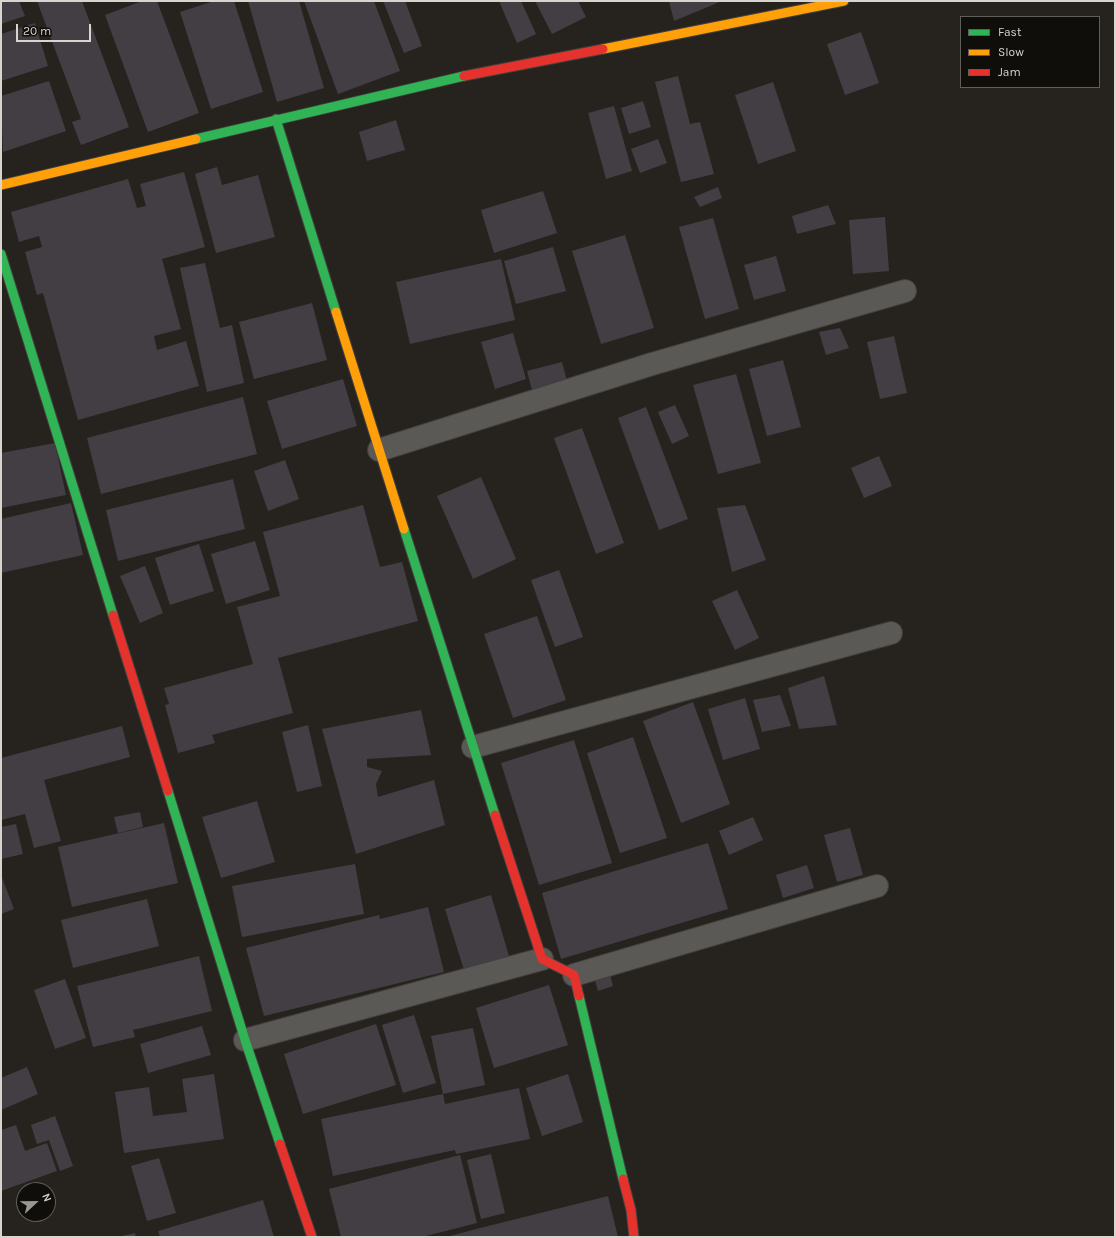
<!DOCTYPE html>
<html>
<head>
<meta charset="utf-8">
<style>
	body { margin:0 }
	#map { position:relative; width:1116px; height:1238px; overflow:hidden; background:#26231f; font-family:Karla,sans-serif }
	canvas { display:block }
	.frame { position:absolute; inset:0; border:2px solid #d8d5cf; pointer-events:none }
	.legend { position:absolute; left:960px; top:16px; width:140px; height:72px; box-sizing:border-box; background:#100e0a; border:1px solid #605e59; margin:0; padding:5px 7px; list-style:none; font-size:12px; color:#d8d5cf }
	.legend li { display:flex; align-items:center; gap:8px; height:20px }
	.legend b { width:20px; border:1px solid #605e59 }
	.north { position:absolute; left:16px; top:1182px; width:40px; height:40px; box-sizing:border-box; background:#100e0a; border:1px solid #605e59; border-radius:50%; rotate:68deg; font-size:11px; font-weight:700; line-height:16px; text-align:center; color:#d8d5cf }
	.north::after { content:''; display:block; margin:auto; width:14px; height:18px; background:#9a9791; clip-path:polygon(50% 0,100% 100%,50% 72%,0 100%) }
	.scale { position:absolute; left:16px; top:24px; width:75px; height:18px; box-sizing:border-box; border:2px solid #d8d5cf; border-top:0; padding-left:5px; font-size:12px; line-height:14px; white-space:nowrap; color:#d8d5cf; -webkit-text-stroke:3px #100e0a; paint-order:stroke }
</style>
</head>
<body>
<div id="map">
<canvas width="1116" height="1238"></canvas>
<div class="frame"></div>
<ul class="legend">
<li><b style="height:5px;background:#30b455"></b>Fast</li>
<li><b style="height:5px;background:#ff9f0a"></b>Slow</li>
<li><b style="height:5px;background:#e5322d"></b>Jam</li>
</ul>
<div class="north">N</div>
<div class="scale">20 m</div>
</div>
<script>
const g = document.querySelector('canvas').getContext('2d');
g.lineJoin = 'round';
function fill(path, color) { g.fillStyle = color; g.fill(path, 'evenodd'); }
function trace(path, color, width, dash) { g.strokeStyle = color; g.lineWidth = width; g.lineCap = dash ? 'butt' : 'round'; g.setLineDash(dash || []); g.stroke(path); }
const building = new Path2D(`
	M 1,1 L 19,1 L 25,16 L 1,24 Z
	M 37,1 L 82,1 L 129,127 L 81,145 L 72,122 L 81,119 Z
	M 142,1 L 157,1 L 199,113 L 148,132 L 105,15 Z
	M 214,1 L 234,1 L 263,92 L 211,109 L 180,12 Z
	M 248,1 L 299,1 L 324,88 L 277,102 Z
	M 304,1 L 374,1 L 400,71 L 338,94 Z
	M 383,1 L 405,1 L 422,46 L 404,53 Z
	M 499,1 L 521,1 L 536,34 L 517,43 Z
	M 535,1 L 578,1 L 586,17 L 552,34 Z
	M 669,1 L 722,1 L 674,21 Z
	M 35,23 L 48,66 L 1,81 L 1,34 Z
	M 861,32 L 879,83 L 845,95 L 827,44 Z
	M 678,76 L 690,124 L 700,122 L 714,174 L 681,182 L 655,82 Z
	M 49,81 L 66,131 L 3,152 L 1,96 Z
	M 773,82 L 796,151 L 758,164 L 735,95 Z
	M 643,101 L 651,127 L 629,134 L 621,108 Z
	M 614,106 L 632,171 L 606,179 L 588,113 Z
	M 396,120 L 405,150 L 367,161 L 359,132 Z
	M 658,139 L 667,163 L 640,173 L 631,149 Z
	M 217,167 L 222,185 L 258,175 L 275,237 L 216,253 L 195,174 Z
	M 184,172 L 205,247 L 162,259 L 181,329 L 154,336 L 157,350 L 186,341 L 199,386 L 78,420 L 43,293 L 37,295 L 25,252 L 42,247 L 39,236 L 19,242 L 11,212 L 128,179 L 137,208 L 146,206 L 140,184 Z
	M 718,187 L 722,198 L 700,207 L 694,197 Z
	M 543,191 L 557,233 L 494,253 L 481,210 Z
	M 828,205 L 836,224 L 797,234 L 792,216 Z
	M 885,217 L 889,271 L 853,274 L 849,220 Z
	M 713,218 L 739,309 L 705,319 L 679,227 Z
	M 625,235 L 654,328 L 601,344 L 572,251 Z
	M 553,247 L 566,291 L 516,304 L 504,261 Z
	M 776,256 L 786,291 L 754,300 L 744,265 Z
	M 501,259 L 515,320 L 410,344 L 396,282 Z
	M 205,263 L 220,328 L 232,325 L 244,383 L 207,392 L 180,268 Z
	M 312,303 L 327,360 L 254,379 L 239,322 Z
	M 840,328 L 849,348 L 826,355 L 819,332 Z
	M 513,333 L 526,379 L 495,389 L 481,342 Z
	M 894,336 L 907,393 L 880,399 L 867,342 Z
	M 783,360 L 801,427 L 767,436 L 749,369 Z
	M 562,362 L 568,385 L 533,394 L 527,371 Z
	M 736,374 L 761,463 L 718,474 L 693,385 Z
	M 343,379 L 357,426 L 282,449 L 267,401 Z
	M 243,397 L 257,454 L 101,494 L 87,438 Z
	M 675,405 L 689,436 L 672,444 L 658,412 Z
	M 646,407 L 688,519 L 659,530 L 618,418 Z
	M 582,428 L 624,543 L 596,554 L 554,438 Z
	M 55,443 L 66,495 L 1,508 L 1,453 Z
	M 879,456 L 892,486 L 864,498 L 851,468 Z
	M 285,460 L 299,499 L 268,511 L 254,471 Z
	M 481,477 L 516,559 L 473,579 L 437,496 Z
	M 233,479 L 245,529 L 118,561 L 106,510 Z
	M 71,503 L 83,555 L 1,573 L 1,519 Z
	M 363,505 L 380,567 L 402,562 L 418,621 L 278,658 L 293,713 L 212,735 L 215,743 L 178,753 L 165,705 L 169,704 L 164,688 L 253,664 L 237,607 L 280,596 L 263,532 Z
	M 745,505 L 766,560 L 732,572 L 717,508 Z
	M 255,541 L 270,590 L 226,604 L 211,554 Z
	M 199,544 L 214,591 L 170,605 L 155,558 Z
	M 145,566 L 163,613 L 140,623 L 120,576 Z
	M 559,570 L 583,637 L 555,647 L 531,580 Z
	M 737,590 L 759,638 L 735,650 L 712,601 Z
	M 537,616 L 566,700 L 513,718 L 484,634 Z
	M 824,676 L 837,725 L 799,729 L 788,688 Z
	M 780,695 L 791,726 L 762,732 L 753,700 Z
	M 745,698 L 760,749 L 723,760 L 708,709 Z
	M 693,702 L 730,804 L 681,823 L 643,721 Z
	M 421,710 L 431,755 L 367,759 L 367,767 L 382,771 L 376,784 L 378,797 L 434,780 L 445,825 L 356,854 L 322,729 Z
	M 308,725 L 322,786 L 297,792 L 282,732 Z
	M 122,726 L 130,757 L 44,780 L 61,841 L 34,848 L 25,814 L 1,820 L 1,758 Z
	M 633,737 L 667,838 L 620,853 L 587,753 Z
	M 574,740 L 612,863 L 539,885 L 501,763 Z
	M 257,801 L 275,862 L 221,878 L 202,817 Z
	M 140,812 L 143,827 L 118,833 L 114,817 Z
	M 753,817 L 763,840 L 729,855 L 719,831 Z
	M 164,823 L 178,883 L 72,907 L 58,847 Z
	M 16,824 L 23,854 L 1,859 L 1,827 Z
	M 850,828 L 863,875 L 837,882 L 824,835 Z
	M 708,843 L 728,909 L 561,959 L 542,893 Z
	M 355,864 L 364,914 L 242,937 L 232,886 Z
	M 807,865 L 814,888 L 783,898 L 776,875 Z
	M 1,875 L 14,909 L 1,914 Z
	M 491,895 L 509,956 L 464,970 L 445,909 Z
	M 147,899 L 159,946 L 73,968 L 61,920 Z
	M 428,907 L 444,972 L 264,1016 L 246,948 L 379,915 L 380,919 Z
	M 199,956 L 212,1011 L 133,1030 L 135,1037 L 93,1047 L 77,986 Z
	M 610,975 L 613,986 L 598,991 L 595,980 Z
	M 65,979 L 86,1038 L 55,1049 L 34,990 Z
	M 549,985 L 568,1045 L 494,1068 L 476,1008 Z
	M 414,1015 L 436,1083 L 403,1093 L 382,1025 Z
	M 376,1024 L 396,1085 L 303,1114 L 284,1054 Z
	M 202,1026 L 211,1055 L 148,1073 L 140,1044 Z
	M 473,1028 L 485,1085 L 443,1094 L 445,1104 L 519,1088 L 530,1139 L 456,1154 L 455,1150 L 333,1176 L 321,1119 L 443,1094 L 431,1036 Z
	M 27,1067 L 38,1094 L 1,1110 L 1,1078 Z
	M 214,1074 L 224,1139 L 124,1153 L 115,1092 L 149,1087 L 153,1116 L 187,1112 L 182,1079 Z
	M 568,1074 L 583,1122 L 542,1136 L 526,1088 Z
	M 55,1116 L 73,1166 L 60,1171 L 49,1140 L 37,1144 L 31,1125 Z
	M 16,1125 L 25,1151 L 47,1143 L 57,1171 L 1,1191 L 1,1130 Z
	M 491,1154 L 505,1213 L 481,1219 L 467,1160 Z
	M 460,1155 L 477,1223 L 422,1237 L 341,1237 L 329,1189 Z
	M 159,1158 L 176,1213 L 147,1221 L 131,1166 Z
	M 608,1196 L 618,1237 L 446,1237 L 484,1227 Z
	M 263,1200 L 274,1237 L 160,1237 L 158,1231 Z
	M 135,1233 L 136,1237 L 122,1237 L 122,1236 Z`);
const street = new Path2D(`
	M 379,450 L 652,364 L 905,291
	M 473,747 L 891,633
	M 574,975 L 877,886
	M 245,1040 L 542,959`);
const fast = new Path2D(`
	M 276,119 L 336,312
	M 196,139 L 464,76
	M 1,254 L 113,615
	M 404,529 L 495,815
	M 168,791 L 245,1040 L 280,1144
	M 579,996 L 623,1179`);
const slow = new Path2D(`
	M 603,49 L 844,1
	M 1,185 L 196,139
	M 336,312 L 404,529`);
const jam = new Path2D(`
	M 464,76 L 603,49
	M 113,615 L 168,791
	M 495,815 L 542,959 L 574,975 L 579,996
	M 280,1144 L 312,1237
	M 623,1179 L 631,1210 L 634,1237`);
fill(building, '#423e43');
trace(street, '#43413d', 24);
trace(fast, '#43413d', 11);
trace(slow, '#43413d', 11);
trace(jam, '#43413d', 11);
trace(street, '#5b5955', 22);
trace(fast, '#30b455', 9);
trace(slow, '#ff9f0a', 9);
trace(jam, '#e5322d', 9);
</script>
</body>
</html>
